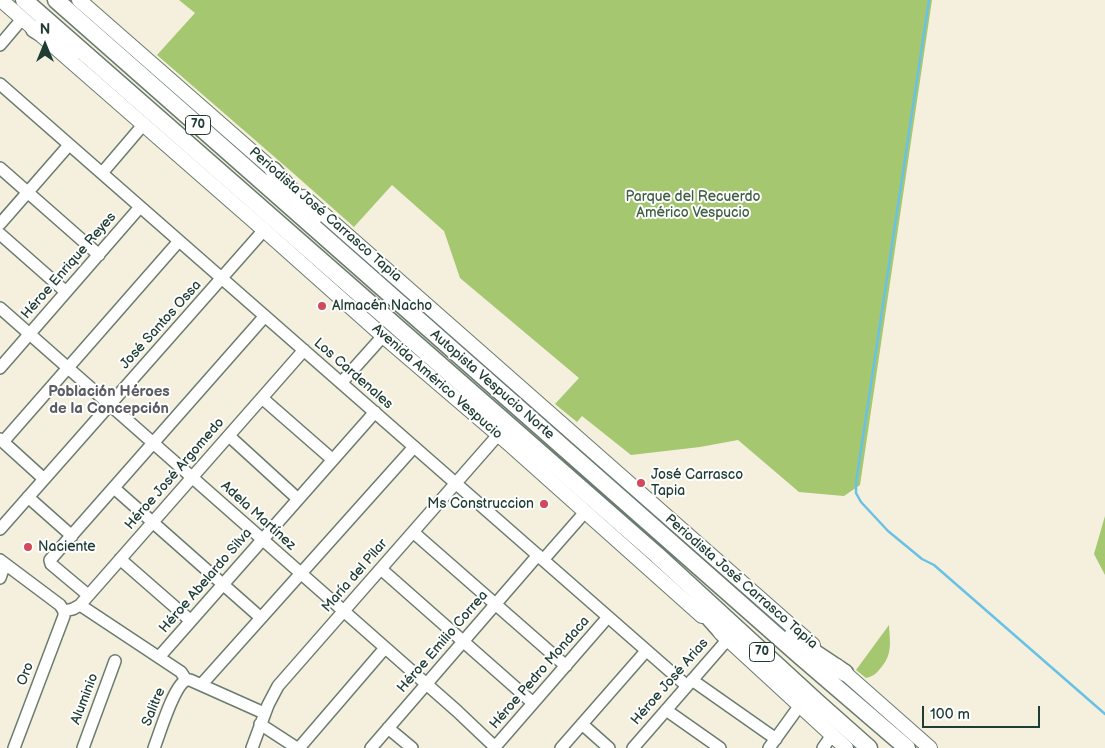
<!DOCTYPE html>
<html>
<head>
<meta charset="utf-8">
<style>
	body { margin:0 }
	#map { position:relative; width:1105px; height:748px; overflow:hidden; background:#f4f0dd; font-family:"Balsamiq Sans",sans-serif }
	canvas { display:block }
	.north { position:absolute; left:20px; top:20px; width:50px; height:50px; -webkit-text-stroke:4px #fff; paint-order:stroke; rotate:0deg; font-size:14px; font-weight:700; line-height:20px; text-align:center; color:#1f3d34 }
	.north::after { content:''; display:block; margin:auto; width:18px; height:22px; background:#1f3d34; clip-path:polygon(50% 0,100% 100%,50% 72%,0 100%) }
	.scale { position:absolute; left:922px; top:706px; width:118px; height:22px; box-sizing:border-box; border:2px solid #1f3d34; border-top:0; padding-left:6px; font-size:15px; line-height:18px; white-space:nowrap; color:#1f3d34; -webkit-text-stroke:4px #fff; paint-order:stroke }
</style>
</head>
<body>
<div id="map">
<canvas width="1105" height="748"></canvas>
<div class="north">N</div>
<div class="scale">100 m</div>
</div>
<script>
const g = document.querySelector('canvas').getContext('2d');
g.lineJoin = 'round';
function fill(path, color) { g.fillStyle = color; g.fill(path, 'evenodd'); }
function trace(path, color, width, dash) { g.strokeStyle = color; g.lineWidth = width; g.lineCap = dash ? 'butt' : 'round'; g.setLineDash(dash || []); g.stroke(path); }
function drawText(font, color, halo, rows, align = 'center') {
  g.font = font + ' "Balsamiq Sans",sans-serif'; g.lineWidth = 4; g.setLineDash([]); g.textBaseline = 'middle'; g.strokeStyle = halo; g.fillStyle = color; for (const [text, x, y, turn = 0] of rows) {
    g.save(); g.translate(x, y); g.rotate((+turn || 0) * Math.PI / 180); g.textAlign = isNaN(turn) ? turn : align; if (halo) g.strokeText(text, 0, 0); g.fillText(text, 0, 0); g.restore();
  }
}
const green = new Path2D(`
	M 179,0 L 932,0 L 860,485 L 844,496 L 799,492 L 738,440 L 700,447 L 631,455 L 582,416 L 577,422 L 555,404 L 579,378 L 460,278 L 444,231 L 392,185 L 354,227 L 293,173 L 157,55 L 195,13 Z
	M 1105,516 L 1105,575 L 1094,554 Z
	M 889,625 C 890,644 893,655 879,670 C 875,675 871,677 866,678 L 856,670 Z`);
const stream = new Path2D(`
	M 929,0 L 856,483 L 856,493 L 861,502 L 888,531 L 922,559 L 934,565 L 1105,714`);
const minor = new Path2D(`
	M 0,45 L 22,19
	M 0,84 L 687,686
	M 0,168 L 99,255
	M 102,173 L 143,125
	M 0,224 L 69,145
	M 0,234 L 66,292
	M 0,308 L 457,711 L 496,748
	M 0,368 L 140,207
	M 341,383 L 383,336
	M 262,398 L 333,460
	M 229,436 L 298,499
	M 0,439 L 44,479
	M 3,442 L 179,241
	M 114,488 L 261,618
	M 28,497 L 72,536
	M 0,529 L 264,230
	M 413,532 L 566,666
	M 120,559 L 191,621
	M 0,560 L 60,605 L 64,611
	M 543,560 L 585,512
	M 381,569 L 533,703
	M 0,578 L 5,564
	M 88,595 L 51,564 L 50,560 L 265,316
	M 80,605 L 181,672 L 186,680 L 190,680 L 264,713
	M 64,611 L 73,609 L 80,605 L 304,350
	M 159,657 L 375,412
	M 692,680 L 776,739
	M 201,685 L 414,447
	M 666,710 L 720,748
	M 260,724 L 297,748
	M 582,724 L 609,748
	M 388,728 L 412,748
	M 14,748 L 64,616 L 64,611
	M 83,748 L 115,661
	M 154,748 C 160,733 173,687 186,680
	M 252,748 L 268,705 L 278,686 L 498,435
	M 299,748 L 385,648
	M 371,748 L 538,555
	M 494,748 L 608,617
	M 561,748 L 646,651
	M 633,748 L 728,639
	M 769,748 L 800,705
	M 823,748 L 832,735`);
const major = new Path2D(`
	M 1,0 L 264,230 L 383,336 L 508,443 L 702,616
	M 79,0 L 280,176
	M 304,197 L 813,645
	M 720,632 L 846,748
	M 837,666 L 930,748`);
const highway = new Path2D(`
	M 24,0 L 657,555 L 817,702 L 869,748
	M 56,0 L 800,656 L 907,748
	M 34,29 L 73,52
	M 273,170 L 314,217
	M 696,603 L 728,639
	M 791,637 L 845,673`);
const markers = [
	[322,306,5,"#d1495b"],
	[641,483,5,"#d1495b"],
	[544,504,5,"#d1495b"],
	[28,547,5,"#d1495b"]
];
const shields = [
	[198,125,25],
	[762,652,25]
];
const shieldNames = [
	["70",198,125],
	["70",762,652]
];
const parkNames = [
	["Parque del Recuerdo",693,197],
	["Américo Vespucio",693,213]
];
const streetNames = [
	["Periodista José Carrasco Tapia",325,215,41],
	["Héroe Enrique Reyes",69,266,-49],
	["José Santos Ossa",161,325,-48],
	["Los Cardenales",353,374,41],
	["Avenida Américo Vespucio",437,382,41],
	["Autopista Vespucio Norte",492,385,41],
	["Héroe José Argomedo",175,474,-49],
	["Adela Martínez",258,516,42],
	["María del Pilar",355,576,-49],
	["Héroe Abelardo Silva",206,581,-49],
	["Periodista José Carrasco Tapia",741,582,41],
	["Héroe Emilio Correa",443,642,-49],
	["Héroe Pedro Mondaca",540,673,-49],
	["Oro",26,674,-69],
	["Héroe José Arias",670,682,-49],
	["Aluminio",85,699,-69],
	["Salitre",154,707,-68]
];
const poiNames = [
	["Almacén Nacho",332,306],
	["José Carrasco",651,475],
	["Tapia",651,491],
	["Ms Construccion",534,504,"right"],
	["Naciente",38,547]
];
const neighbourhoodNames = [
	["Población Héroes",109,392],
	["de la Concepción",109,409]
];
fill(green, '#a5c770');
trace(stream, '#69c2e6', 2.5);
trace(minor, '#6a7c6f', 14);
trace(major, '#6a7c6f', 16);
trace(highway, '#6a7c6f', 19);
trace(minor, '#fff', 11);
trace(major, '#fff', 14);
trace(highway, '#fff', 16);
for (const [x, y, r, color] of markers) { const dot = new Path2D(); dot.arc(x, y, r, 0, 2 * Math.PI); g.fillStyle = color; g.fill(dot); trace(dot, '#fff', 2); }
for (const [x, y, w] of shields) { const box = new Path2D(); box.roundRect(x - w / 2, y - 9.5, w, 19, 4); g.fillStyle = '#fff'; g.fill(box); trace(box, '#1f3d34', 1); }
drawText('bold 12px', '#1f3d34', null, shieldNames);
drawText('14px', '#406043', '#fff', parkNames);
drawText('14px', '#1f3d34', '#fff', streetNames);
drawText('14px', '#1f3d34', '#fff', poiNames, 'left');
drawText('bold 15px', '#5c5d64', '#fff', neighbourhoodNames);
</script>
</body>
</html>
